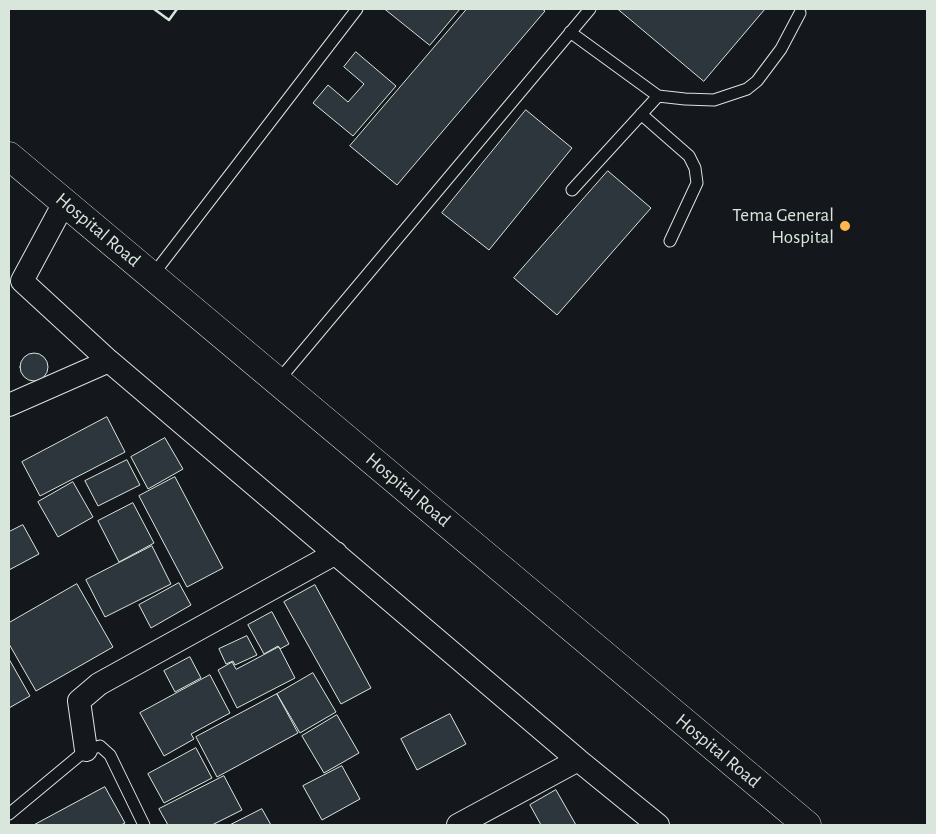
<!DOCTYPE html>
<html>
<head>
<meta charset="utf-8">
<style>
	body { margin:0 }
	#map { position:relative; width:936px; height:834px; overflow:hidden; background:#14181c; font-family:"Alegreya Sans",sans-serif }
	canvas { display:block }
	.frame { position:absolute; inset:0; border:10px solid #d8e6dc; pointer-events:none }
</style>
</head>
<body>
<div id="map">
<canvas width="936" height="834"></canvas>
<div class="frame"></div>
</div>
<script>
const g = document.querySelector('canvas').getContext('2d');
g.lineJoin = 'round';
function fill(path, color) { g.fillStyle = color; g.fill(path, 'evenodd'); }
function trace(path, color, width, dash) { g.strokeStyle = color; g.lineWidth = width; g.lineCap = dash ? 'butt' : 'round'; g.setLineDash(dash || []); g.stroke(path); }
function drawText(font, color, halo, rows, align = 'center') {
  g.font = font + ' "Alegreya Sans",sans-serif'; g.lineWidth = 4; g.setLineDash([]); g.textBaseline = 'middle'; g.strokeStyle = halo; g.fillStyle = color; for (const [text, x, y, turn = 0] of rows) {
    g.save(); g.translate(x, y); g.rotate((+turn || 0) * Math.PI / 180); g.textAlign = isNaN(turn) ? turn : align; if (halo) g.strokeText(text, 0, 0); g.fillText(text, 0, 0); g.restore();
  }
}
const building = new Path2D(`
	M 385,9 L 460,9 L 430,45 Z
	M 467,9 L 542,9 L 545,11 L 397,185 L 350,146 Z
	M 618,9 L 765,9 L 704,81 Z
	M 356,52 L 396,86 L 353,136 L 313,103 L 328,85 L 348,102 L 364,84 L 344,67 Z
	M 526,110 L 572,148 L 489,250 L 442,213 Z
	M 608,171 L 651,208 L 557,315 L 514,278 Z
	M20 367a14 14 0 1 1 28 0a14 14 0 1 1-28 0Z
	M 107,417 L 125,452 L 40,496 L 22,462 Z
	M 165,438 L 183,469 L 148,489 L 131,457 Z
	M 127,460 L 140,485 L 98,506 L 85,481 Z
	M 175,477 L 223,568 L 187,587 L 139,496 Z
	M 73,482 L 93,517 L 58,537 L 38,502 Z
	M 133,503 L 154,543 L 119,562 L 98,521 Z
	M 23,525 L 39,554 L 9,570 L 9,532 Z
	M 152,546 L 171,584 L 105,617 L 86,580 Z
	M 179,583 L 191,605 L 151,628 L 139,605 Z
	M 77,584 L 113,647 L 36,691 L 9,644 L 9,623 Z
	M 315,585 L 371,688 L 341,704 L 284,602 Z
	M 272,612 L 289,644 L 280,649 L 278,646 L 264,654 L 248,625 Z
	M 247,636 L 257,655 L 235,665 L 233,661 L 226,664 L 219,649 Z
	M 279,647 L 295,678 L 237,708 L 218,670 L 232,662 L 236,669 Z
	M 190,657 L 201,678 L 175,692 L 164,671 Z
	M 9,659 L 30,696 L 9,708 Z
	M 313,673 L 336,712 L 300,733 L 277,694 Z
	M 210,675 L 230,713 L 191,734 L 194,739 L 164,756 L 140,713 Z
	M 277,694 L 298,733 L 217,777 L 196,737 Z
	M 450,714 L 466,744 L 417,770 L 401,739 Z
	M 337,715 L 359,753 L 324,773 L 302,736 Z
	M 196,748 L 212,778 L 164,803 L 148,774 Z
	M 342,766 L 360,799 L 322,820 L 303,786 Z
	M 224,776 L 242,810 L 212,825 L 168,825 L 159,809 Z
	M 105,787 L 125,823 L 121,825 L 34,825 Z
	M 556,790 L 576,825 L 541,825 L 530,805 Z
	M 262,809 L 271,825 L 230,825 Z`);
const lane = new Path2D(`
	M 570,32 L 658,96 L 685,99 L 714,100 L 747,89 L 757,81 L 781,49 L 800,13
	M 641,114 L 689,156 L 695,168 L 697,183 L 670,241
	M 572,190 L 658,96
	M 152,276 L 357,9
	M 278,381 L 590,9
	M 9,814 L 86,750 L 100,746 L 110,755 L 144,825`);
const street = new Path2D(`
	M 64,203 L 22,281 L 109,361 L 578,760 L 658,825
	M 9,405 L 109,361
	M 86,750 L 79,701 L 99,684 L 336,553
	M 458,825 L 578,760`);
const secondary = new Path2D(`
	M 9,156 L 807,825`);
const wall = new Path2D(`
	M 154,9 L 169,20 L 177,9`);
const markers = [
	[845,226,6,"#ffb74d"]
];
const poiNames = [
	["Tema General",834,215],
	["Hospital",834,237]
];
const streetNames = [
	["Hospital Road",98,230,40],
	["Hospital Road",408,490,40],
	["Hospital Road",718,751,40]
];
fill(building, '#2c363c');
trace(building, '#d8e6dc', 1);
trace(lane, '#d8e6dc', 13);
trace(street, '#d8e6dc', 24);
trace(secondary, '#d8e6dc', 29);
trace(lane, '#14181c', 11);
trace(street, '#14181c', 22);
trace(secondary, '#14181c', 28);
trace(wall, '#d8e6dc', 2.5);
for (const [x, y, r, color] of markers) { const dot = new Path2D(); dot.arc(x, y, r, 0, 2 * Math.PI); g.fillStyle = color; g.fill(dot); trace(dot, '#14181c', 2); }
drawText('19px', '#d8e6dc', '#14181c', poiNames, 'right');
drawText('19px', '#d8e6dc', '#14181c', streetNames);
</script>
</body>
</html>
